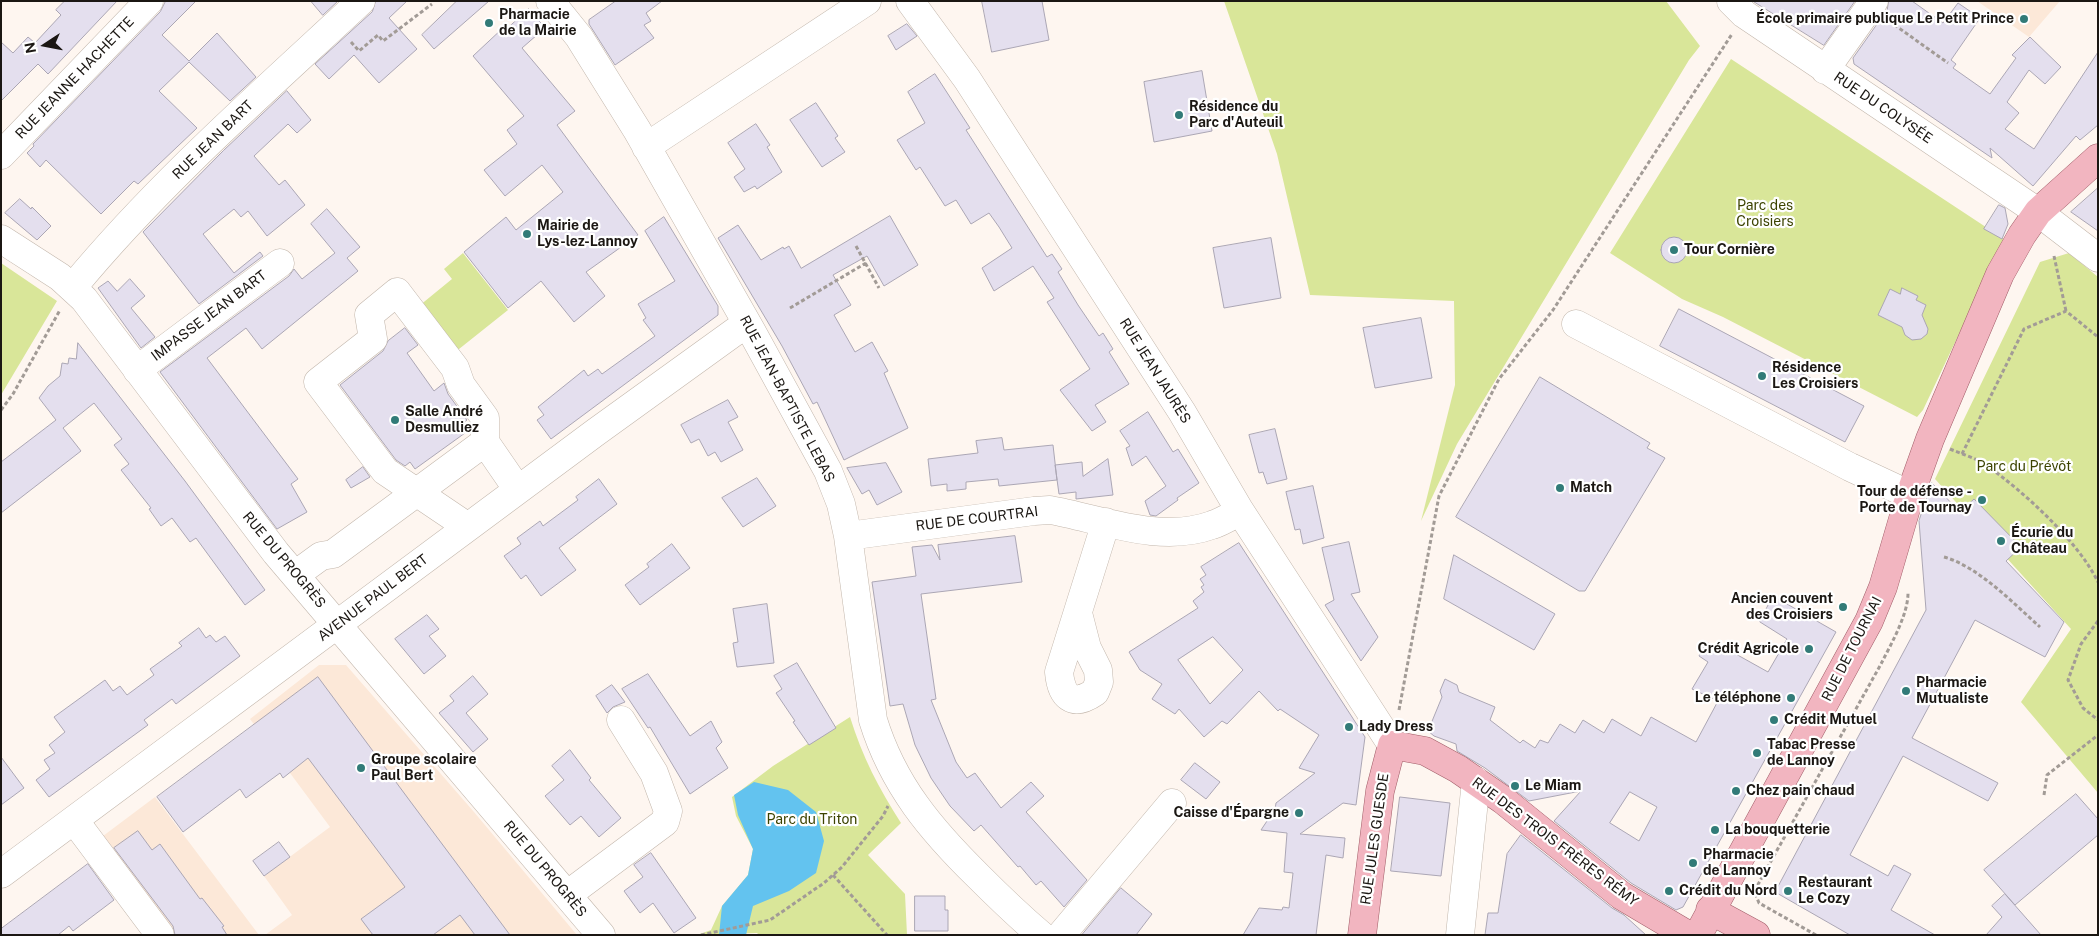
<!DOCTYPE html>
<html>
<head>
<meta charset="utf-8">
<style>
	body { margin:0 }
	#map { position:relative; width:2099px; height:936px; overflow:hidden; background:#fef6f0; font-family:"Public Sans",sans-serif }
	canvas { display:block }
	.frame { position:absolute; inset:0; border:2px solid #1b1713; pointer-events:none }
	.north { position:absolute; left:20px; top:20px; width:50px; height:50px; -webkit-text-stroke:4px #fff; paint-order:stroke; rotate:259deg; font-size:14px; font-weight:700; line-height:20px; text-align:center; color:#1b1713 }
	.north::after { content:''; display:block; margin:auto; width:18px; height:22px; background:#1b1713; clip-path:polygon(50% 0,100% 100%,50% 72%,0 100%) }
</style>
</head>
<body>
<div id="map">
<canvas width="2099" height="936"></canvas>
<div class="frame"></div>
<div class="north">N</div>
</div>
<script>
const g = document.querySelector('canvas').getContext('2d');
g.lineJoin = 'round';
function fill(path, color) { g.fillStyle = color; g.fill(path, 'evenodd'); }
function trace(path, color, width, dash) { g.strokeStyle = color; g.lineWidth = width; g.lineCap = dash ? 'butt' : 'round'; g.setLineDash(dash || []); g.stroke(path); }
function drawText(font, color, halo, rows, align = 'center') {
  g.font = font + ' "Public Sans",sans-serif'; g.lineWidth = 4.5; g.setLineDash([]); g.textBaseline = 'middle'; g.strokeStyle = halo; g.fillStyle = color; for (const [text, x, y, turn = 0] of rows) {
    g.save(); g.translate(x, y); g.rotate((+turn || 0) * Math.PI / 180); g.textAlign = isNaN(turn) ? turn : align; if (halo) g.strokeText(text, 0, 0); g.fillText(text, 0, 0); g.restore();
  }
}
const built = new Path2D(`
	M 1977,1 L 2060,1 L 2029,37 Z
	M 319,665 L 346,665 L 474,812 L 577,935 L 265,935 L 292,915 L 264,876 L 330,827 L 250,719 Z
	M 155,797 L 259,935 L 152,935 L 87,848 Z`);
const green = new Path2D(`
	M 1224,1 L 1666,1 L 1700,46 L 1689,60 L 1457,444 L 1421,521 L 1455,385 L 1454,301 L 1310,295 L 1277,154 Z
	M 1731,59 L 2004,239 L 1923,410 L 1917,417 L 1723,317 L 1682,299 L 1610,253 Z
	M 463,253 L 508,310 L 454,353 L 419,306 L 452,279 L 444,269 Z
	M 2069,253 L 2098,277 L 2098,793 L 2021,702 L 2071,629 L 1935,479 L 2040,262 Z
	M 1,263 L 57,301 L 1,395 Z
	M 850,717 C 862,756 879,789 901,823 L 868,855 L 905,894 L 907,935 L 759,935 L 757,933 L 697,935 L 711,930 L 722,906 L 748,875 L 753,849 L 736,816 L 732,797 L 773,766 Z`);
const water = new Path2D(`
	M 754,782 L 788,790 L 816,812 L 824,841 L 816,873 L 789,891 L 753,906 L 746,935 L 719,935 L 722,906 L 748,875 L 753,849 L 738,815 L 734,795 Z`);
const building = new Path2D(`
	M 65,1 L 117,1 L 48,74 L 38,64 L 1,101 L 1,42 L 13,53 L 28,37 L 35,43 L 61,15 L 56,10 Z
	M 166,1 L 196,1 L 162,35 L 189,61 L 217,33 L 256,77 L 230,101 L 189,62 L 159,91 L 197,128 L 138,184 L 134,181 L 101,214 L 46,160 L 40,167 L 27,153 L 34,146 L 33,144 L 160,12 Z
	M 311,1 L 338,1 L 323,15 Z
	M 376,1 L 407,1 L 389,18 L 417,49 L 379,83 L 354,55 L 329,79 L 315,64 L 372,12 Z
	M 457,1 L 489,1 L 434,49 L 422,35 Z
	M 616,1 L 662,1 L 646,13 L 651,21 L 644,25 L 654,38 L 615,65 L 589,24 L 589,20 Z
	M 982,1 L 1042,1 L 1049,40 L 992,52 Z
	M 1753,1 L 1855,1 L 1824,45 Z
	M 1889,1 L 1912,1 L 1943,23 L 1958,3 L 1980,18 L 1951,60 L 1956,64 L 1953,68 L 1990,94 L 2016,58 L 2012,55 L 2030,37 L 2061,67 L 2045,84 L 2029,70 L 2007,102 L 2019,113 L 2005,129 L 2034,149 L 2098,52 L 2098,125 L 2080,140 L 2076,136 L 2033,186 L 1990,148 L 1992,158 L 1854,64 L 1853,58 L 1887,10 Z
	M 529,9 L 545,28 L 522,48 L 575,111 L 557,125 L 638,235 L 586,272 L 605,296 L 574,322 L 541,281 L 508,308 L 464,252 L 506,217 L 516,230 L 563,192 L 542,165 L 505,196 L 484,170 L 517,144 L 507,130 L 524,116 L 473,56 L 504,27 L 506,29 Z
	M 907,24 L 917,36 L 896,50 L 888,36 Z
	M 1202,71 L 1212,131 L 1154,142 L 1144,82 Z
	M 935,74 L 970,128 L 966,130 L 1047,257 L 1052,254 L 1062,269 L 1058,272 L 1078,305 L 1099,336 L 1103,333 L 1113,349 L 1109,352 L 1129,384 L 1095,405 L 1106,422 L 1092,431 L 1060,390 L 1090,369 L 1047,302 L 1054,298 L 1033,266 L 994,291 L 982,268 L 1012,248 L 999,227 L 989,213 L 971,224 L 956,200 L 945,206 L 920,167 L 916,170 L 897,140 L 925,123 L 908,92 Z
	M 287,91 L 311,120 L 297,133 L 288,124 L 254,156 L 279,185 L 285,180 L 305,205 L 267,236 L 248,211 L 241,217 L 234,209 L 203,234 L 234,273 L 260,252 L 263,256 L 199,304 L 143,232 L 223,151 Z
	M 816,103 L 838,136 L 835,138 L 845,152 L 822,167 L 790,120 Z
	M 756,124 L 770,145 L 767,147 L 782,172 L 757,189 L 755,186 L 744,192 L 734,177 L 745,169 L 728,143 Z
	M 2098,188 L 2098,231 L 2071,212 Z
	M 20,199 L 31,209 L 32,207 L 51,226 L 37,240 L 5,213 Z
	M 1999,205 L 2005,208 L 2008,224 L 2002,239 L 1984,229 Z
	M 327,209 L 360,247 L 347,258 L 358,271 L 262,349 L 246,328 L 207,358 L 298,479 L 291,484 L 307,512 L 277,529 L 160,372 L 289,276 L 294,269 L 302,279 L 335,253 L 311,224 Z
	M 890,216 L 918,265 L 884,286 L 867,256 L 833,275 L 851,305 L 834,315 L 855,352 L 872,342 L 888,371 L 884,373 L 908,428 L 844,460 L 817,402 L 813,404 L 782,346 L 718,238 L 738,225 L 761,260 L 783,247 L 784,249 L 789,246 L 801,268 Z
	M 664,217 L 718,306 L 718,315 L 551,439 L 537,420 L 544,415 L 538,407 L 584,370 L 588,376 L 598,369 L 602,374 L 655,336 L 643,320 L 646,318 L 638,304 L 675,281 L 645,231 Z
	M1661 250a13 13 0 1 1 26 0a13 13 0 1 1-26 0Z
	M 1271,238 L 1281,298 L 1224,308 L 1213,248 Z
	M 130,279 L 145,296 L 131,308 L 155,337 L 141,348 L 98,288 L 108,281 L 117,291 Z
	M 1902,288 L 1918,296 L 1916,300 L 1926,305 L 1922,315 L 1928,329 L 1927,334 L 1921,339 L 1912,340 L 1905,335 L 1902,327 L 1878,315 L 1890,289 L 1900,294 Z
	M 1679,309 L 1864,406 L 1845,442 L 1660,346 Z
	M 1421,318 L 1432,378 L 1375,388 L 1363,328 Z
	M 405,328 L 418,345 L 407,353 L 434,391 L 444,383 L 448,394 L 467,420 L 460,426 L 465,433 L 415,469 L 410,462 L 405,466 L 396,460 L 340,385 L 383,351 L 388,341 Z
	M 78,343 L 185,481 L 265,590 L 245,605 L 196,538 L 190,542 L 172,518 L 161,526 L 149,509 L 151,508 L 121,470 L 129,464 L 114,445 L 122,439 L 94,403 L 63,428 L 81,451 L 1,513 L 1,462 L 56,420 L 39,398 L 48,386 L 60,376 L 62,363 L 68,364 L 69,358 L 76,359 Z
	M 1540,377 L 1650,443 L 1647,448 L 1665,458 L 1585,591 L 1579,591 L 1456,517 Z
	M 728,400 L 738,417 L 728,422 L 743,450 L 721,462 L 715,452 L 708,456 L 699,439 L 691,443 L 681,425 Z
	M 1148,412 L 1173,452 L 1178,449 L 1199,483 L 1177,498 L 1178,500 L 1156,516 L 1150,515 L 1145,501 L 1166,486 L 1146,456 L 1132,466 L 1126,448 L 1130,446 L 1120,431 Z
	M 1275,429 L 1287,479 L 1267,484 L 1263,472 L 1259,473 L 1249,435 Z
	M 1002,438 L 1004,450 L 1053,445 L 1057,480 L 999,486 L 998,479 L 966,482 L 966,489 L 947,491 L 947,484 L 931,486 L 928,459 L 978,453 L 976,441 Z
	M 1108,459 L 1113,495 L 1076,499 L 1076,492 L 1059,494 L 1055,465 L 1082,462 L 1083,476 Z
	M 886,463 L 902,492 L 877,505 L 869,490 L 862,494 L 847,468 Z
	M 363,467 L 370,477 L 351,488 L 346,480 Z
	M 757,478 L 776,506 L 743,527 L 722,498 Z
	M 599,479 L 617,504 L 559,548 L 576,570 L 541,596 L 526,575 L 521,579 L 504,556 L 521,544 L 517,538 L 540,521 L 543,526 L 578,500 L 576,497 Z
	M 1932,483 L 1960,512 L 1974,499 L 2021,547 L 2006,561 L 2064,622 L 2045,657 L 1975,620 L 1912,738 L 1998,783 L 1988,801 L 1903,756 L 1850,855 L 1888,876 L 1894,865 L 1911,874 L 1891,910 L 1935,935 L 1850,935 L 1775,892 L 1926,610 L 1919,521 Z
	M 1313,486 L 1324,538 L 1303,544 L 1300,529 L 1295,530 L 1286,492 Z
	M 1015,536 L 1022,582 L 921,594 L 936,699 L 931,700 L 956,762 L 967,778 L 975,773 L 1001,808 L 1031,782 L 1044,796 L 1026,812 L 1087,880 L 1064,907 L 1041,881 L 1036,885 L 1020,866 L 1018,867 L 981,825 L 974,831 L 950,806 L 931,778 L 915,745 L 903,704 L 890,706 L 872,582 L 916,576 L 912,547 L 932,545 L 940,560 L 938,545 Z
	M 1349,542 L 1360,592 L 1351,594 L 1378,637 L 1361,661 L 1325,605 L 1334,600 L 1322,548 Z
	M 1239,543 L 1365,737 L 1356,805 L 1343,803 L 1300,834 L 1345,838 L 1343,858 L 1326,855 L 1316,935 L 1243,935 L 1259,908 L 1282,910 L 1283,907 L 1289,908 L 1293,873 L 1284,872 L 1287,833 L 1261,830 L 1275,809 L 1276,803 L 1315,773 L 1299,768 L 1319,735 L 1280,709 L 1278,711 L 1259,691 L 1227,724 L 1222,721 L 1204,737 L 1179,709 L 1175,714 L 1152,699 L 1162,684 L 1140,670 L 1129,652 L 1198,608 L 1193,601 L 1204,592 L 1201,587 L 1204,585 L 1200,579 L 1206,575 L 1201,567 ZM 1213,637 L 1243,670 L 1210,704 L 1178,660 Z
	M 672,544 L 690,568 L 640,605 L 625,585 L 649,567 L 647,564 Z
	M 1454,555 L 1555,614 L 1534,650 L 1444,599 Z
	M 1773,596 L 1836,632 L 1683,907 L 1676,910 L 1631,883 L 1554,821 L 1581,791 L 1529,801 L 1485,768 L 1457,751 L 1456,744 L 1434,736 L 1428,731 L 1442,697 L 1440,691 L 1445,679 L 1457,685 L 1459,692 L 1495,707 L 1490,720 L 1520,743 L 1523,740 L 1535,748 L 1540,740 L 1548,743 L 1560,724 L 1575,733 L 1583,720 L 1604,733 L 1612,719 L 1641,736 L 1651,717 L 1696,742 L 1718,701 L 1692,689 L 1708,662 L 1699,656 L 1706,642 L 1723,650 L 1725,648 L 1768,672 L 1787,639 L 1760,622 ZM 1630,792 L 1657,807 L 1639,841 L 1610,823 Z
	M 767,604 L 774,663 L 737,667 L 733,643 L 738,642 L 733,609 Z
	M 427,615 L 439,629 L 429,636 L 446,656 L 424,674 L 395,639 Z
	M 199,628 L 206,638 L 210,635 L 216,642 L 225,636 L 240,656 L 176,704 L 172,699 L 144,720 L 148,725 L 49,797 L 36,780 L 50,769 L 44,760 L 55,753 L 49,745 L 65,732 L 54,717 L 105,680 L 113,691 L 120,686 L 127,695 L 154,675 L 150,669 L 182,646 L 179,643 Z
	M 797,663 L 836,728 L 809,745 L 793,722 L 795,721 L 776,693 L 782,689 L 774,676 Z
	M 648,674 L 690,736 L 711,721 L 722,742 L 716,748 L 728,768 L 690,794 L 650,727 L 648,728 L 622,689 Z
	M 473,676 L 488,694 L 466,713 L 488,739 L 473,752 L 439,713 L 454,701 L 450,696 Z
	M 318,677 L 410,801 L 510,935 L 475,935 L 460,915 L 433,935 L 373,935 L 361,919 L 405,887 L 308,758 L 283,778 L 280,773 L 246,798 L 240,789 L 183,832 L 157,797 Z
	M 612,685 L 625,702 L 613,707 L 607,713 L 596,696 Z
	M 570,750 L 591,778 L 589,780 L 621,818 L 599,837 L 581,816 L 570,825 L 545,796 L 564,780 L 552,766 Z
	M 1,757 L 24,788 L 1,805 Z
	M 1195,763 L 1220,782 L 1206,799 L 1181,780 Z
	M 2076,794 L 2098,819 L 2098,835 L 2015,905 L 1984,870 Z
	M 1400,797 L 1450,803 L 1441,876 L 1391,871 Z
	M 138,831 L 152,850 L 160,844 L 200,899 L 202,898 L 224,926 L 222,927 L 227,935 L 175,935 L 173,926 L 114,848 Z
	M 1521,835 L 1612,908 L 1624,915 L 1646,935 L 1485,935 L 1488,913 L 1498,913 L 1507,854 Z
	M 279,842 L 290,857 L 264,876 L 253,861 Z
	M 651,853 L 696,918 L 674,933 L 653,903 L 640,913 L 624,891 L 643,877 L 634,865 Z
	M 88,864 L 114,900 L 73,931 L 69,926 L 58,935 L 1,935 L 1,929 Z
	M 1121,888 L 1152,914 L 1136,935 L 1082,935 Z
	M 2005,894 L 2041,935 L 1986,935 L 2002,917 L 1992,906 Z
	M 915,896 L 945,896 L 945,910 L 948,910 L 948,931 L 915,931 Z`);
const path = new Path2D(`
	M 1889,21 L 1948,63
	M 351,42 L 359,51 L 378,35 L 383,41 L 432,4
	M 856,246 L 879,288
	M 2054,256 L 2066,311
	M 790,308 L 866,263
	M 1,410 L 13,394 L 60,310
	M 1950,449 C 1962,454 1975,458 1986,465 C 2023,491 2078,541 2098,582
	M 1962,454 L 2024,329 L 2066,311 L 2098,337
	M 1944,557 C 1979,567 2013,603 2040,627
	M 2098,621 L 2081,644 L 2068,680 L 2083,708 L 2098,720
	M 1399,710 L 1439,496 L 1499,379 L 1553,310 L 1732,34
	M 2044,795 L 2047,775 L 2098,735
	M 833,875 L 887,935
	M 701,935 L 770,920 L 824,883 L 842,867 L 883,816 L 888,806
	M 1816,935 L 1759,903 L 1755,893 L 1756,888 L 1881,664 C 1891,644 1908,615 1908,593`);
const minor = new Path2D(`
	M 550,1 L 579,37 L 637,130 L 752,332 L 828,471 L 841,504 L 848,536 L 873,720 C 893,785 931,830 979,877 C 999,897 1020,917 1041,935
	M 910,1 L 967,79 L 1182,412 L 1240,511 L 1392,745
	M 1731,1 L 1744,14 L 2038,212 L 2098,258
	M 1825,70 L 1874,1
	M 646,147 L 867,1
	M 1,155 L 149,1
	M 1,239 L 60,277 L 84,299 L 276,553 L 601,935
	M 73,287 C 159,183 262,93 361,1
	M 1576,324 L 1850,467 L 1910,495
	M 137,370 L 280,263
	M 468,527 L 385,471 L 318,382 L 373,339 L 369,315 L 397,292 L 455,368 L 461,385 L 485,418 L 485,442
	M 848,536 L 1034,511 L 1050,510 C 1101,519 1160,544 1212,525 C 1222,522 1231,516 1240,511
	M 295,575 L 321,556 L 333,554 L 485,442 L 518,490
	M 1078,613 L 1087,648 L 1098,670 L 1099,682 L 1095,692 C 1072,708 1061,696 1059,672 L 1106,522
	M 74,820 L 160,935
	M 1,874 L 596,432 L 747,323
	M 567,895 L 665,822 L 668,811 L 654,773 L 621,720
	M 1061,935 L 1172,803
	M 1460,935 L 1476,781`);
const major = new Path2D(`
	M 1710,910 L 1756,935
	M 1362,935 L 1380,791 L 1392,745 L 1425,751 L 1458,769 L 1503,800 L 1622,896 L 1688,935
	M 1698,935 L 1869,621 L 1883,587 L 1910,495 L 1930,439 L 2000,274 L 2022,235 L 2038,212 L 2098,158`);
const markers = [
	[2024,19,5,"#327b78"],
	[489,23,5,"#327b78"],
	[1179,115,5,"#327b78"],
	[527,234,5,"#327b78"],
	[1674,250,5,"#327b78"],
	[1762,376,5,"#327b78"],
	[395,420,5,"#327b78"],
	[1560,488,5,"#327b78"],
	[1982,500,5,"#327b78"],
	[2001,541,5,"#327b78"],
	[1843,607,5,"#327b78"],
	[1809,649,5,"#327b78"],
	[1906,691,5,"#327b78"],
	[1791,698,5,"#327b78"],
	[1774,720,5,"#327b78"],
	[1349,727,5,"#327b78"],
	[1757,753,5,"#327b78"],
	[361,768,5,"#327b78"],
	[1515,786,5,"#327b78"],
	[1736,791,5,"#327b78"],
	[1299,813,5,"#327b78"],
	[1715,830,5,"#327b78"],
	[1693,863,5,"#327b78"],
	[1669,891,5,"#327b78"],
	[1788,891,5,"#327b78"]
];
const poiNames = [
	["Pharmacie",499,15],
	["de la Mairie",499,31],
	["École primaire publique Le Petit Prince",2014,19,"right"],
	["Résidence du",1189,107],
	["Parc d'Auteuil",1189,123],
	["Mairie de",537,226],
	["Lys-lez-Lannoy",537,242],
	["Tour Cornière",1684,250],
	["Résidence",1772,368],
	["Les Croisiers",1772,384],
	["Salle André",405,412],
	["Desmulliez",405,428],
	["Match",1570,488],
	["Tour de défense -",1972,492,"right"],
	["Porte de Tournay",1972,508,"right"],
	["Écurie du",2011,533],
	["Château",2011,549],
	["Ancien couvent",1833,599,"right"],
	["des Croisiers",1833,615,"right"],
	["Crédit Agricole",1799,649,"right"],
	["Pharmacie",1916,683],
	["Mutualiste",1916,699],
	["Le téléphone",1781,698,"right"],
	["Crédit Mutuel",1784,720],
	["Lady Dress",1359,727],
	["Tabac Presse",1767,745],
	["de Lannoy",1767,761],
	["Groupe scolaire",371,760],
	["Paul Bert",371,776],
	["Le Miam",1525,786],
	["Chez pain chaud",1746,791],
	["Caisse d'Épargne",1289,813,"right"],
	["La bouquetterie",1725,830],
	["Pharmacie",1703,855],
	["de Lannoy",1703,871],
	["Restaurant",1798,883],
	["Le Cozy",1798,899],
	["Crédit du Nord",1679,891]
];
const streetNames = [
	["RUE JEANNE HACHETTE",75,78,-46],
	["RUE DU COLYSÉE",1883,108,34],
	["RUE JEAN BART",213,140,-44],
	["IMPASSE JEAN BART",209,316,-37],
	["RUE JEAN JAURÈS",1155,371,58],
	["RUE JEAN-BAPTISTE LEBAS",787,399,62],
	["RUE DE COURTRAI",977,519,-7],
	["RUE DU PROGRÈS",284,560,50],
	["AVENUE PAUL BERT",373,598,-37],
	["RUE DE TOURNAI",1852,649,-63],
	["RUE JULES GUESDE",1375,839,-82],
	["RUE DES TROIS FRÈRES RÉMY",1555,842,37],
	["RUE DU PROGRÈS",545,869,50]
];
const parkNames = [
	["Parc des",1765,206],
	["Croisiers",1765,222],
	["Parc du Prévôt",2024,467],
	["Parc du Triton",812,820]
];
fill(built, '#fce8d8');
fill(green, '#d9e699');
fill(water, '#63c3ef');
fill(building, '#e4dfee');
trace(building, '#aba6b4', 1);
trace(minor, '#c2b6ab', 29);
trace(major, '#a15d68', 29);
trace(path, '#a29b96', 3, [4, 2.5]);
trace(minor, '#fff', 28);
trace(major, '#f2b5c0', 28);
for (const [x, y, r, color] of markers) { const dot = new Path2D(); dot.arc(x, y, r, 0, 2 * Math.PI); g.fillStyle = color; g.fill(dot); trace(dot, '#fff', 2); }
drawText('bold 14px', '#1b1713', '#fff', poiNames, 'left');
drawText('14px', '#1b1713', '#fff', streetNames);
drawText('14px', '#3c4300', '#fff', parkNames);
</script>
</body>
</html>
